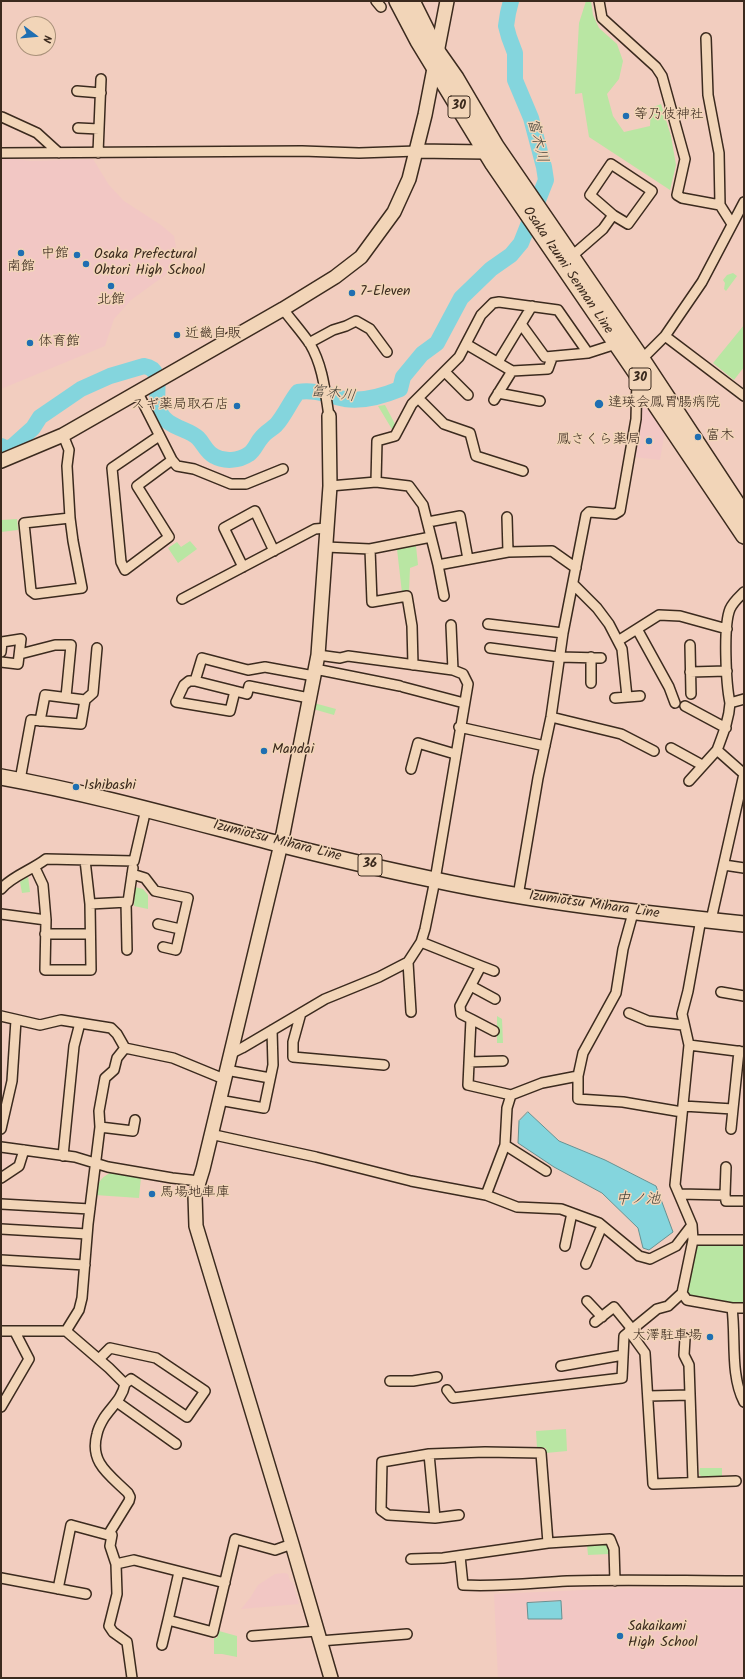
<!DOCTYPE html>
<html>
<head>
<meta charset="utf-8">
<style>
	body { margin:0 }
	#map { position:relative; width:745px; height:1679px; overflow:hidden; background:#f2cdbf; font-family:Kalam,sans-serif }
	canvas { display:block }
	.frame { position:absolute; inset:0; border:2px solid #3b2a1e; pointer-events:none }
	.north { position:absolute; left:16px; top:16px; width:40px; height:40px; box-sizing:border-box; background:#f2d5b8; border:1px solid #a9917a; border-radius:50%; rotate:106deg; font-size:11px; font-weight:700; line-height:16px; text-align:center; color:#3b2a1e }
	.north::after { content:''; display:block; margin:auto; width:14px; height:18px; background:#1f6fb2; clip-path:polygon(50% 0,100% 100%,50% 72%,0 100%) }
</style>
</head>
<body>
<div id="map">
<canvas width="745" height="1679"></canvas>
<div class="frame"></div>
<div class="north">N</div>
</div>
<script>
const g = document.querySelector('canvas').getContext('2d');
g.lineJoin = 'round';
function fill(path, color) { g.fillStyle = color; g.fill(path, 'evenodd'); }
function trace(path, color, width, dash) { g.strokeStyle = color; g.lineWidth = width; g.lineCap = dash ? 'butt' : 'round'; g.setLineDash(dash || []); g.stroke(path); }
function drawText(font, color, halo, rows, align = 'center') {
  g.font = font + ' Kalam,"Klee One",sans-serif'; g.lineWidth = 3; g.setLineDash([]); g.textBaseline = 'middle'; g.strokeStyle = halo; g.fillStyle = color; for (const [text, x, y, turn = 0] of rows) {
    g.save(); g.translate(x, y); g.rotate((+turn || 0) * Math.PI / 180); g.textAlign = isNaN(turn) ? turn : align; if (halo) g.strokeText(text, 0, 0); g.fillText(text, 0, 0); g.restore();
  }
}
const built = new Path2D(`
	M 1,157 L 31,161 L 93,159 L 109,185 L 124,201 L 161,225 L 174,236 L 176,247 L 168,273 L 131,300 L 114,319 L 105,346 L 1,389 Z
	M 640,398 L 665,431 L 660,460 L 634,457 Z
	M 284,1573 L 288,1574 L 290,1581 L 293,1583 L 299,1604 L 241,1609 L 250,1598 L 258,1585 L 275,1574 Z
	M 629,1588 L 744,1589 L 744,1678 L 498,1678 L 494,1594 Z`);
const green = new Path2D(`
	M 586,1 L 591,1 L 593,15 L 599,28 L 617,44 L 623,61 L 619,79 L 607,94 L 613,116 L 624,132 L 650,126 L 651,108 L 661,104 L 671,136 L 676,165 L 670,190 L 589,137 L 582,93 L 575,94 L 579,23 Z
	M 733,273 L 737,276 L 726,291 L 724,289 L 725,283 L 723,280 L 727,275 Z
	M 744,325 L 744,367 L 734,380 L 713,363 Z
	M 385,405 L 396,426 L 393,431 L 378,406 Z
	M 17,519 L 18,530 L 1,532 L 1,520 Z
	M 190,541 L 197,549 L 178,563 L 168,548 L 177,542 L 181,547 Z
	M 416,546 L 418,565 L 410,568 L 409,591 L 402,593 L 397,549 Z
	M 314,703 L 336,709 L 334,715 L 313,709 Z
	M 28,876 L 30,892 L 22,893 L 20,882 Z
	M 135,887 L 143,889 L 148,895 L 148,909 L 134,906 Z
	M 497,1016 L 502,1019 L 503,1043 L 497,1043 L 497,1036 L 493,1034 L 497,1028 Z
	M 110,1173 L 141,1177 L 139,1198 L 95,1195 C 97,1184 100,1178 110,1173 Z
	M 744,1244 L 744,1304 L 731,1304 L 690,1297 L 687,1293 L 697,1245 Z
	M 566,1429 L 567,1451 L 546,1453 L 546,1448 L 537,1448 L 536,1431 Z
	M 700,1468 L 722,1468 L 722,1477 L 702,1477 L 699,1474 Z
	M 604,1543 L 608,1547 L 609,1554 L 588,1555 L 587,1545 Z
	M 219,1631 L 237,1636 L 237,1657 L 222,1654 L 214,1654 L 214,1638 L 217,1638 Z`);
const water = new Path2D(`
	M 528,1112 L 559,1141 L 605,1160 L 656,1186 L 673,1232 L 649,1250 L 643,1248 L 638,1228 L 602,1193 L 554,1167 L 518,1143 L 519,1121 Z
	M 561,1601 L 562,1619 L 528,1619 L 527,1603 Z`);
const river = new Path2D(`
	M 1,446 L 7,449 L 13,446 L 33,428 L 40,417 L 81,389 L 110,376 L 144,366 C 166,369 153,396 159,410 C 166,428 188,428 198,438 C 204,444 206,452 214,456 C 224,462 239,461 249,454 C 255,450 257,442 262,437 C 266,432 272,429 276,425 C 285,415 290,402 298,392 C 315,389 329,396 345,399 C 364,402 383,396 400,389 L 403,377 L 422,354 L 437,343 L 461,298 L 491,269 L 511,255 L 521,243 L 546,180 L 544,167 L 531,118 L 515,80 L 515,53 L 509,37 L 506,26 L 508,13 L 511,1`);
const street = new Path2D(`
	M 376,1 L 381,7
	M 599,1 L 602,18 L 656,67 L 662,76 L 685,159 L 677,195 L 682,198 L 720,205
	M 706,38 L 708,95 L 719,153 L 720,205 L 732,224
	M 77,91 L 101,93
	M 2,117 L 37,133 L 59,153
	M 78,128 L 99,129
	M 1,153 L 302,151 L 359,153 L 417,151
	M 98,153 L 101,79
	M 572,256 L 603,229 L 613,215 L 590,195 L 611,164 L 652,191 L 628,224 L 613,215
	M 283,309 C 291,320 302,332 310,344 C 323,366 325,391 329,416
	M 521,324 L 545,357 L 588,353 L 619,343
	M 665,336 L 744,396
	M 309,343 L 333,330 L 346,326 L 356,321 L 370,329 L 387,352
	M 466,344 L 512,371 L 548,369 L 552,358
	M 498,362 L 532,306
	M 641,363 L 642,359 L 665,336 L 702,282 L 744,202
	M 445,372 L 468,395
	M 138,393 L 172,460 L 177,466 L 194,469 L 231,484 L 246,484 L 283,469
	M 498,393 L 540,401
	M 418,398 L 444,424 L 470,433 L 476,456 L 523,471
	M 494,400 L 512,371
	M 63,435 L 69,450 L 67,466 L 70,518 L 73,541 L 82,588 L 35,594 L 31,591 L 24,523 L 70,518
	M 159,436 L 112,468 L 121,562 L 125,570 L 169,537 L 137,486 L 172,460
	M 376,482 L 377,441 L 395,436 L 412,404 L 459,357 L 481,315 L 493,303 L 499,302 L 558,310 L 588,353
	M 330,486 L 376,482 L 409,486 L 423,505 L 438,565 L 444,596
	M 507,517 L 508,552
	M 428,522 L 460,516 L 468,559
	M 326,547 L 370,549 L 431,537
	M 370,549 L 372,602 L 407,596 L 412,626 L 413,665
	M 438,565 L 508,552 L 552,551 L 576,568
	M 243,567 L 224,528 L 255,511 L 274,551
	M 573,584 L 597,608 L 609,624 L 622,649 L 627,697
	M 182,599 L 315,529 L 327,528
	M 488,624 L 563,633
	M 451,625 L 453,670
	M 637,629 L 669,687 L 675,703
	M 621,639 L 659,615 L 680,616 L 727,629
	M 690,645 L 691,694
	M 490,648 L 559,657 L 601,658
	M 1,652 L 2,642 L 21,639 L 18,664 L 1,662
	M 20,654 L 55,645 L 71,645 L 66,697
	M 591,657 L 591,683
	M 315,669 L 400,686
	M 690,672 L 727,671
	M 195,681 L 247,694 L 249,686 L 309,698
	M 403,687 L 464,703
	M 235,691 L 230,711 L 176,702 L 184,685 L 189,681 L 195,681 L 202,658 L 248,670 L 265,667 L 314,676
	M 615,698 L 640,696
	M 730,703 C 726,684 723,626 730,609 C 733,602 739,597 744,592
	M 685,706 L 726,728
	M 551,717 L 621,734 L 654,751
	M 40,721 L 45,695 L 85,700
	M 459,727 L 545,746
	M 671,748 L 702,765
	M 411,769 L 418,743 L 455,754
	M 20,780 L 31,720 L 81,724 L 85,700 L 93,693 L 97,648
	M 689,781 L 717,750
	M 724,865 L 744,868
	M 35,868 L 43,885 L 46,920 L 45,970 L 91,970 L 90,904 L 85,860
	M 132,874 L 145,878 L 155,891 L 188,898 L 176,950 L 163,947
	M 1,889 C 12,876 32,870 46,859 L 134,861 L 146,809
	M 518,896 L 538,778 L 551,717 L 563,633 L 586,515 L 589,512 L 615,514 L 620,511 L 636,419 L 637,379
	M 126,902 L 127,950
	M 90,904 L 128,902 L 133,868
	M 633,913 L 623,949 L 616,993 L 583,1053 L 578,1076 L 578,1099 L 623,1102 L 682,1112
	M 1,914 L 46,920
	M 701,919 L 688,991 L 682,1014 L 689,1045 L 675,1185 L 692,1225 L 693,1240 L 682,1293 L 687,1300 L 732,1308 L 744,1308
	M 711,920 L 744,774 L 717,750 C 723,734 729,720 730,703 L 744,699
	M 158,924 L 180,929
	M 45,934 L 90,934
	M 421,942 L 481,966 L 460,1006 L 461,1014 L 471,1019 L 468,1085 L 511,1095
	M 408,962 L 411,1012
	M 481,966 L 494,971
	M 471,986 L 495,999
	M 721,992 L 744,996
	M 301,1013 L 293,1042 L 293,1057 L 384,1065
	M 629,1013 L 648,1021 L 683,1025
	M 1,1016 L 40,1025 L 61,1020 L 111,1028 L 117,1034 L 125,1048 L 173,1058 L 224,1079
	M 471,1019 L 494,1031
	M 689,1045 L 744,1052
	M 230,1054 L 242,1048 L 325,999 L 379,977 L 408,962 L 421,942 L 425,929 L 435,880 L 468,684 L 463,674 L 453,670 L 348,656 L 340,658 L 318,655
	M 469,1062 L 503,1061
	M 226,1070 L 270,1078
	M 219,1100 L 264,1108 L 273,1065 L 272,1030
	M 683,1106 L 733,1109 L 731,1129
	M 733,1109 L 739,1051
	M 100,1127 L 133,1131 L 135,1120
	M 1,1129 L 12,1081 L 16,1020
	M 210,1134 L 316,1157 L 411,1181 L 486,1195 L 517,1207 L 561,1209 L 599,1223 L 639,1256 L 650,1259 L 676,1246 L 692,1225
	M 505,1145 L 546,1171
	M 1,1147 L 75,1157 L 108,1167 L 172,1178 L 199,1181
	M 63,1156 L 74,1046 L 80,1023
	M 1,1178 L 19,1166 L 24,1150
	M 679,1194 L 725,1195 L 726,1201 L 744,1201
	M 486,1195 L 505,1145 L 507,1108 L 511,1095 L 542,1083 L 578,1076
	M 725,1195 L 726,1167
	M 1,1204 L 90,1209
	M 1,1229 L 87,1234
	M 693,1240 L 744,1240
	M 565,1246 L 572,1213
	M 1,1260 L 85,1265
	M 586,1264 L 602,1226
	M 587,1301 L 602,1317
	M 732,1308 C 736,1338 730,1375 744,1402
	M 595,1322 L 614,1307 L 632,1329
	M 1,1331 L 66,1331 L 109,1368 L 125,1384 C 122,1399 112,1406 104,1418 C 101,1423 98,1429 97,1434 C 89,1463 110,1475 128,1493 L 130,1497 L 129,1501 L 108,1535 L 112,1535 L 110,1546 L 116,1564 L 117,1594 L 109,1626 L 113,1632 L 127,1642 L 132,1678
	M 66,1331 L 79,1310 L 82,1298 L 88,1224 L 100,1127 L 99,1111 L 105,1078 L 114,1070 L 117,1058 L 125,1048
	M 629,1331 L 645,1353 L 653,1484 L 736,1481
	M 685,1338 L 684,1355 L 689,1365 L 693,1482
	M 99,1359 L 110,1348 L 156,1358 L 205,1391 L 187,1417 L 131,1379 L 125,1384
	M 561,1366 L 623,1355
	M 390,1381 L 413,1381 L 437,1377
	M 447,1390 L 453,1398 L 622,1378 L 624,1336 L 657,1309 L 668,1306 L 682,1293
	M 648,1396 L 690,1395
	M 117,1402 L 176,1444
	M 1,1407 L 29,1359 L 15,1332
	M 429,1454 L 435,1518
	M 459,1515 L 435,1518 L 388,1515 L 381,1510 L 382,1462 L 429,1454 L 485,1452 L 541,1453 L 548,1543
	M 460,1556 L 463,1585 C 498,1587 532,1583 567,1581 C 626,1579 685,1581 744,1581
	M 411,1559 L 443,1558 L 548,1543 L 610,1539 L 614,1549 L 615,1581
	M 116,1564 L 134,1560 L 225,1583
	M 1,1578 L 86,1594
	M 58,1589 L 71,1525 L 108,1535
	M 168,1620 L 179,1572
	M 252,1636 L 317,1631
	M 320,1641 L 407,1634
	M 162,1645 L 168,1620 L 213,1632 L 235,1539 L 275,1550 L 292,1544`);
const secondary = new Path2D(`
	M 417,151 L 486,152 L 494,148
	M 329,416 L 330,486 L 318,655 L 281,844 L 203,1169 L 195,1195 L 196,1226 L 292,1544 L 331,1678
	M 1,461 L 63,435 L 283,309 L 335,277 L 361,257 L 394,212 L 409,179 L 425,115 L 447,1`);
const primary = new Path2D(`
	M 397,1 L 418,41 L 493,164 L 636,373 L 651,398 L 744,536
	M 412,1 L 437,51 L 456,78 L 496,146 L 642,359 L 744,514
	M 1,777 C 95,794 186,820 279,844 C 330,857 383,869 435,880 C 537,902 640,913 744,924`);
const markers = [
	[626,116,4,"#1f6fb2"],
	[21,253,4,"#1f6fb2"],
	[77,255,4,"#1f6fb2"],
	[86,264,4,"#1f6fb2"],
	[111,286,4,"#1f6fb2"],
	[352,293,4,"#1f6fb2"],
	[177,335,4,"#1f6fb2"],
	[30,343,4,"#1f6fb2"],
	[599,404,5,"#1f6fb2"],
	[237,406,4,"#1f6fb2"],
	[698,437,4,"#1f6fb2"],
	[649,441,4,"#1f6fb2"],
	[264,751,4,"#1f6fb2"],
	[76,787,4,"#1f6fb2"],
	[152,1194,4,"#1f6fb2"],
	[710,1337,4,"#1f6fb2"],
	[620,1636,4,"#1f6fb2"]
];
const shields = [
	[459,107,22],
	[640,379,22],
	[370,865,24]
];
const shieldNames = [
	["30",459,107],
	["30",640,379],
	["36",370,865]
];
const poiNames = [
	["等乃伎神社",634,116],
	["中館",69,255,"right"],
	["Osaka Prefectural",94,256],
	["Ohtori High School",94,272],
	["南館",21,268,"center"],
	["7-Eleven",360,293],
	["北館",111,301,"center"],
	["近畿自販",185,335],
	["体育館",38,343],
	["達瑛会鳳胃腸病院",608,404],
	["スギ薬局取石店",229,406,"right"],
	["富木",706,437],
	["鳳さくら薬局",641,441,"right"],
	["Mandai",272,751],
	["Ishibashi",84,787],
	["馬場地車庫",160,1194],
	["大澤駐車場",702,1337,"right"],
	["Sakaikami",628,1628],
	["High School",628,1644]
];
const streetNames = [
	["Osaka Izumi Sennan Line",567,271,56],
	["Izumiotsu Mihara Line",277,842,14],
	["Izumiotsu Mihara Line",594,906,8]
];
const waterNames = [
	["富木川",536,141,76],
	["富木川",333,395,7],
	["中ノ池",638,1200]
];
fill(built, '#f2c7c4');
fill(green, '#b9e6a3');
fill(water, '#84d5dd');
trace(water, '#679191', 1);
trace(river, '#84d5dd', 16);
trace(street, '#3b2a1e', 12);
trace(secondary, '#3b2a1e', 16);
trace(primary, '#3b2a1e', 18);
trace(street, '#f2d5b8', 9);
trace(secondary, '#f2d5b8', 13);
trace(primary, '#f2d5b8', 15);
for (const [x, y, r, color] of markers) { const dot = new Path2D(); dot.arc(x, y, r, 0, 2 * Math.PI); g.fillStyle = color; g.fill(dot); trace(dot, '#f2d5b8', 1.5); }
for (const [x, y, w] of shields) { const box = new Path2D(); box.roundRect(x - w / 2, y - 11, w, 22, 3); g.fillStyle = '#f2d5b8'; g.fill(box); trace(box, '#3b2a1e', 1); }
drawText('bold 13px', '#3b2a1e', null, shieldNames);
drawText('14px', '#3b2a1e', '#f2d5b8', poiNames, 'left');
drawText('14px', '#3b2a1e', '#f2d5b8', streetNames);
drawText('italic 15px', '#46443b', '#f2d5b8', waterNames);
</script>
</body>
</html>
